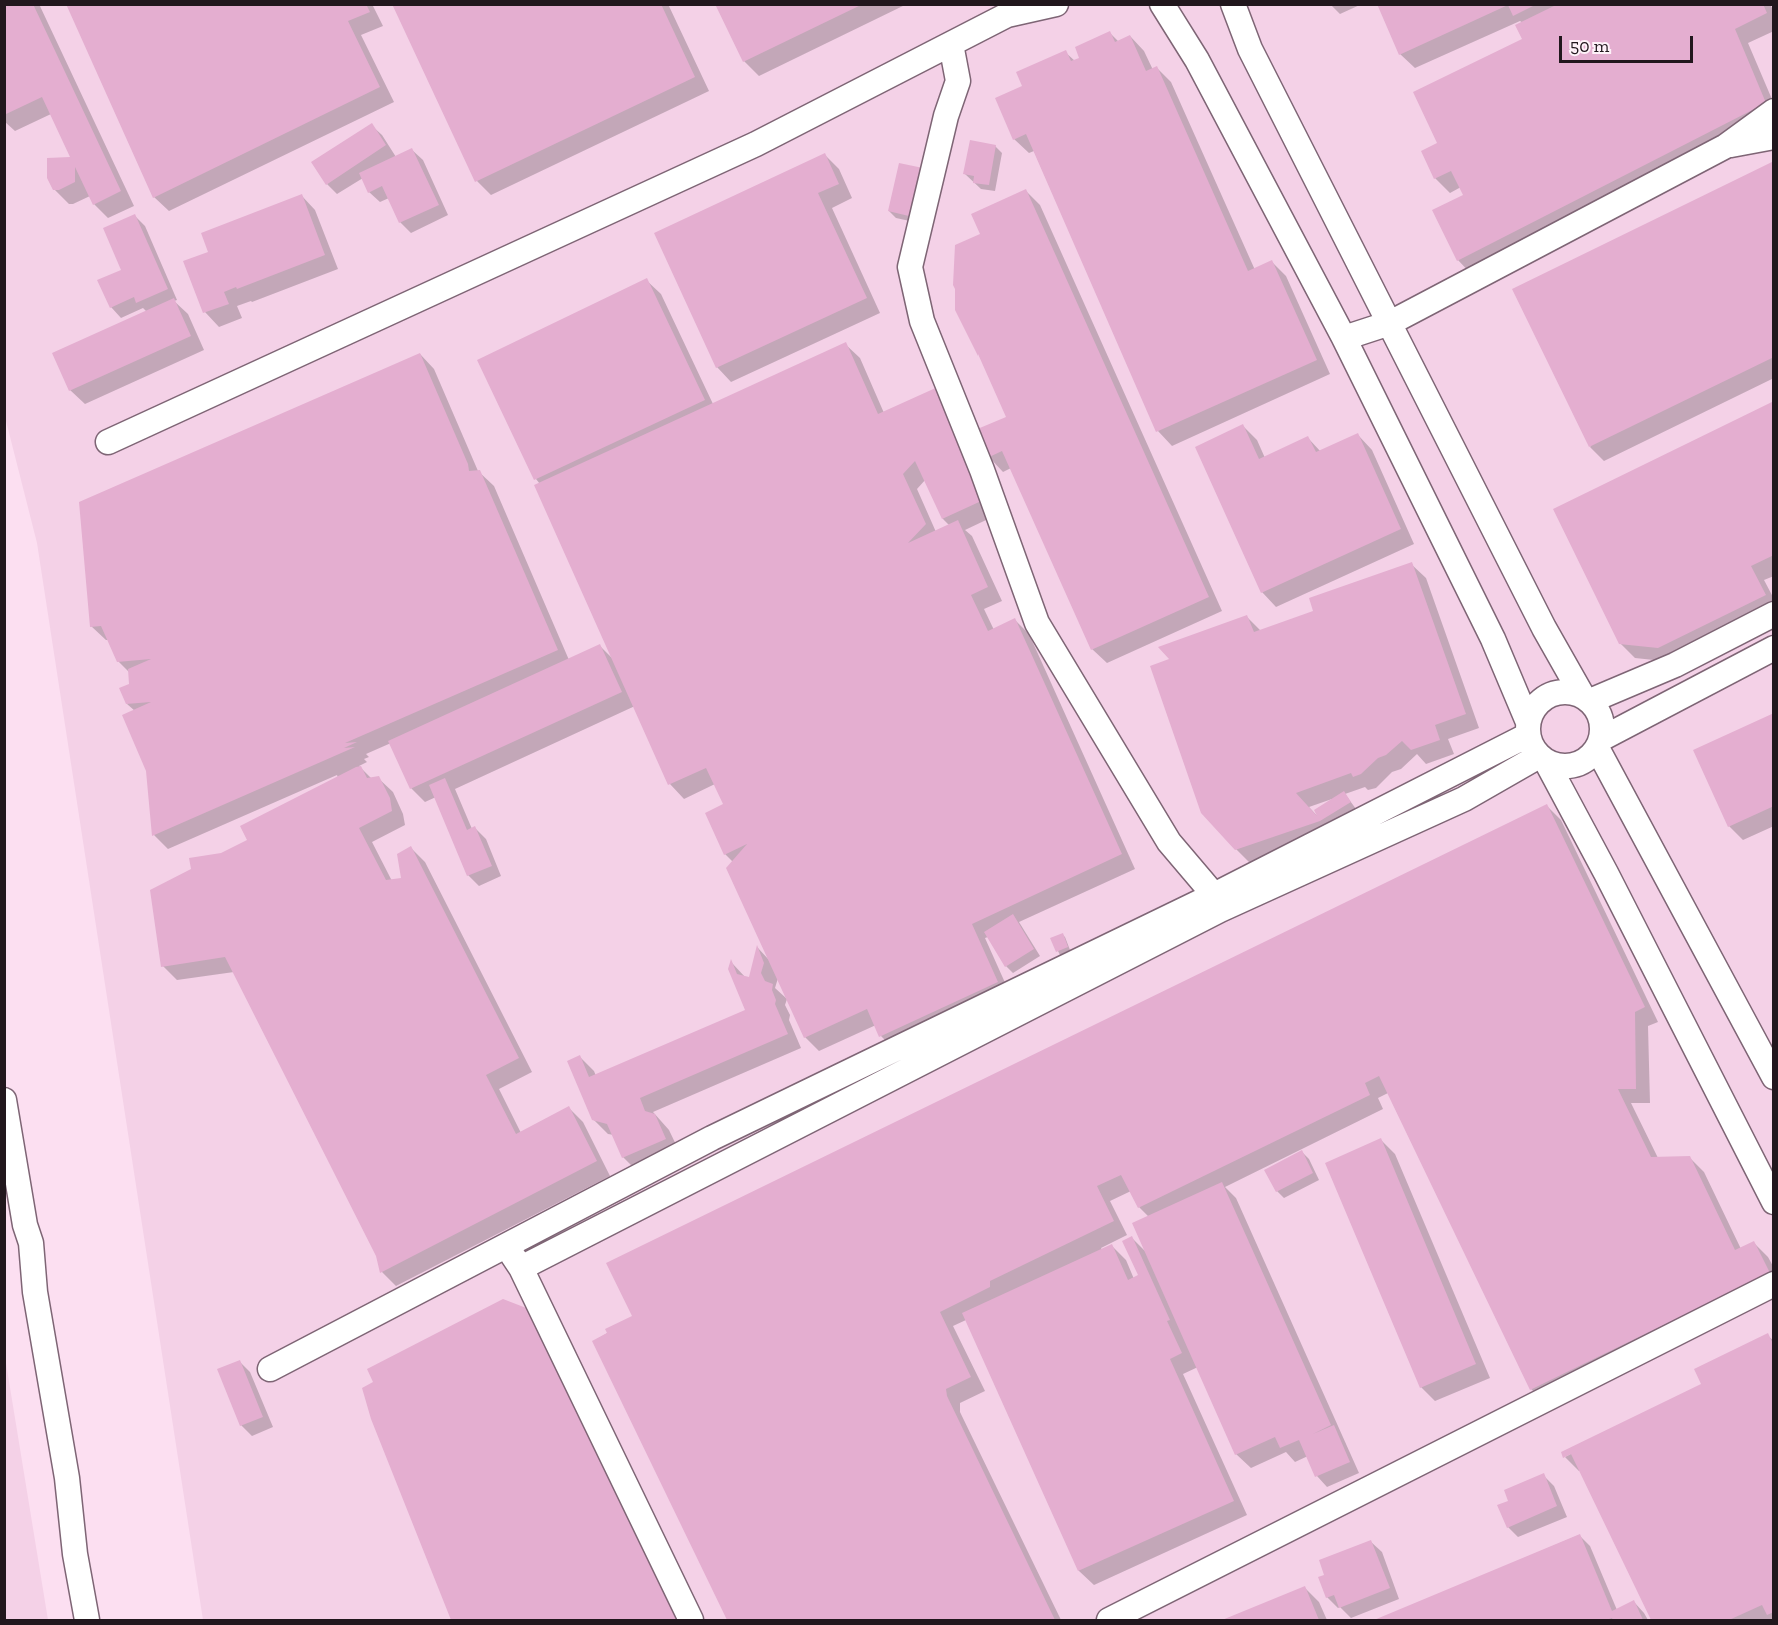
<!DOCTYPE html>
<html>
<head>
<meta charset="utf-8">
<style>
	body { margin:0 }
	#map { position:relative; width:1778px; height:1625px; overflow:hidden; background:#fcdff1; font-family:"Zilla Slab",serif }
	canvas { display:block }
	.frame { position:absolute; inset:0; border:6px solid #21171d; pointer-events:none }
	.scale { position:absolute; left:1559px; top:36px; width:134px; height:27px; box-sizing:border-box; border:3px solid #21171d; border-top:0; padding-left:8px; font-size:18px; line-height:21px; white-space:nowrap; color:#21171d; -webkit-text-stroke:4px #fef2f9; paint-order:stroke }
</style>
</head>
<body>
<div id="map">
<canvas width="1778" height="1625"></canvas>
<div class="frame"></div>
<div class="scale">50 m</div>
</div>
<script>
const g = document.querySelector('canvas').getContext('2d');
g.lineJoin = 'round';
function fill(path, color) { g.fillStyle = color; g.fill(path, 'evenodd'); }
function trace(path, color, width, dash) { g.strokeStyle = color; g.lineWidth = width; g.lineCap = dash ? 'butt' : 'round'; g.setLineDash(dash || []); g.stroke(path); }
const built = new Path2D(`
	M 4,5 L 1773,5 L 1773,1620 L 203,1620 L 37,543 L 5,417 Z
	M 4,1357 L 5,1357 L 48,1620 L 5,1620 Z`);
const shadow = new Path2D(`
	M 4,4 L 39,4 L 134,206 L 108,218 L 94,204 L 90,196 L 73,204 L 69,204 L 54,189 L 72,159 L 51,114 L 15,131 L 4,121 Z
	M 67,4 L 372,4 L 383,26 L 361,35 L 394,102 L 169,211 L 154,197 Z
	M 394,4 L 668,4 L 709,91 L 491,195 L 477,181 Z
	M 717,4 L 907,4 L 759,76 L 744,61 Z
	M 1330,4 L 1362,4 L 1340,14 Z
	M 1379,4 L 1770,4 L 1774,12 L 1774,31 L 1748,43 L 1774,104 L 1774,120 L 1472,275 L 1458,260 L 1465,196 L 1461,187 L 1450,193 L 1435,178 L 1439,144 L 1524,40 L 1523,23 L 1520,21 L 1415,68 L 1400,54 Z
	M 1110,33 L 1119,42 L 1130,36 L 1144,51 L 1153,70 L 1157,68 L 1171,82 L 1255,270 L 1272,262 L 1286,276 L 1330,374 L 1172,446 L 1158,431 L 1034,151 L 1029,153 L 1014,139 L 1024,87 L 1065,52 L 1075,61 L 1081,59 Z
	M 371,125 L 382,135 L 396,157 L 412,150 L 423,160 L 448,215 L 411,233 L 400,222 L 389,198 L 380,202 L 369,192 L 363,178 L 337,194 L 327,184 Z
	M 995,146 L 1002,153 L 995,191 L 981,189 L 965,174 Z
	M 825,155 L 839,169 L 852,198 L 832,208 L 880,313 L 731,382 L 717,367 Z
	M 1774,163 L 1774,378 L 1604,461 L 1590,447 Z
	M 900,165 L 919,223 L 896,218 L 889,211 Z
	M 1026,191 L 1040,205 L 1222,611 L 1107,663 L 1092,649 L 1011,468 L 1003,472 L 989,457 L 1008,417 L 982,234 Z
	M 301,195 L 315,210 L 338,269 L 252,302 L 251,301 L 237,306 L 242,318 L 219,327 L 205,312 L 210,253 Z
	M 135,216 L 145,226 L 177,300 L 174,301 L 188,314 L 204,350 L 85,404 L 70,390 L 147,312 L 143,308 L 121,318 L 111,307 L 123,270 Z
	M 646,280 L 661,294 L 713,404 L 845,344 L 860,358 L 884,413 L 1003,512 L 965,530 L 972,536 L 1002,601 L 984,609 L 994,630 L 1015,620 L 1029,634 L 1135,869 L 1019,922 L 1040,956 L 1013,973 L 1006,966 L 988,937 L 985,938 L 1011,996 L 895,1050 L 881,1036 L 876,1025 L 819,1051 L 805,1037 L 778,978 L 775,988 L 787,999 L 785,1005 L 790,1015 L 789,1020 L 801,1048 L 653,1112 L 669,1130 L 680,1153 L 638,1172 L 623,1157 L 614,1135 L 608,1134 L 593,1119 L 580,1057 L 594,1071 L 596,1076 L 747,1011 L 731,962 L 746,978 L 750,979 L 758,948 L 769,960 L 733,862 L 725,854 L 725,805 L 715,784 L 684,799 L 670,784 L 635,706 L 455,789 L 472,829 L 475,828 L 486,839 L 501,876 L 479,886 L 468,875 L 436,797 L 425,802 L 411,788 L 391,743 L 366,754 L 369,757 L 364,759 L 367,762 L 359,766 L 372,779 L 378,778 L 393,792 L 403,814 L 405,825 L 372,842 L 392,881 L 402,879 L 411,848 L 425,862 L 532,1072 L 499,1089 L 521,1133 L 569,1108 L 583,1122 L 610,1176 L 396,1286 L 382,1272 L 378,1255 L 234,972 L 177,980 L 163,966 L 221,855 L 249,840 L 338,778 L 337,775 L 168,849 L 154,835 L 147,770 L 135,711 L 127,704 L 131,685 L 130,673 L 118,661 L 109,640 L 106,640 L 91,626 L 420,354 L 434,369 L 478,471 L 494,486 L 569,660 L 600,646 L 613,659 L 540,484 L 536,479 ZM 926,479 L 943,519 L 950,526 L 936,532 L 917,489 Z
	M 1774,403 L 1774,576 L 1764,580 L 1774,599 L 1774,612 L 1673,662 L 1635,658 L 1620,643 Z
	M 1243,426 L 1257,440 L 1265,458 L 1308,438 L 1321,452 L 1358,435 L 1372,450 L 1414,544 L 1276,607 L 1262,592 Z
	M 1411,564 L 1426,578 L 1479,728 L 1448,739 L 1454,754 L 1426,764 L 1417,754 L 1401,769 L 1392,772 L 1376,788 L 1368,790 L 1365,787 L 1345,794 L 1356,809 L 1250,863 L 1236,849 L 1172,659 L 1247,617 L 1261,631 L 1315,612 ZM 1332,799 L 1321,820 L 1309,807 Z
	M 1774,715 L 1774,826 L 1743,840 L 1729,826 Z
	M 1547,806 L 1561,820 L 1658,1022 L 1648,1026 L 1650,1103 L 1631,1103 L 1658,1158 L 1689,1157 L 1704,1172 L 1741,1249 L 1754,1243 L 1768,1257 L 1774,1268 L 1774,1292 L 1546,1403 L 1531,1389 L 1388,1093 L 1378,1098 L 1383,1109 L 1225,1187 L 1236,1198 L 1359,1473 L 1327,1487 L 1317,1476 L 1308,1456 L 1295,1462 L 1286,1452 L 1251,1468 L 1236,1454 L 1198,1367 L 1183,1374 L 1247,1515 L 1094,1585 L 1079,1571 L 966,1320 L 953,1326 L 985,1391 L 960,1403 L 960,1412 L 1061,1620 L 728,1620 L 594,1341 L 634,1317 ZM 1131,1191 L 1139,1207 L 1149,1217 L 1146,1252 L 1132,1238 L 1140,1276 L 1134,1279 L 1126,1260 L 1112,1246 L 1102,1250 L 1101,1248 L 1127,1235 L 1110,1201 Z
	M 1062,934 L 1065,937 L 1070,950 L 1060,955 L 1052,939 Z
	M 1381,1140 L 1395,1154 L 1490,1378 L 1435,1401 L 1421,1387 Z
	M 1302,1152 L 1309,1159 L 1319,1180 L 1284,1198 L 1277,1191 Z
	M 1767,1335 L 1774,1341 L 1773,1620 L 1652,1620 L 1581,1470 L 1579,1471 L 1565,1457 L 1703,1385 Z
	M 240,1362 L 250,1372 L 273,1427 L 252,1436 L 241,1425 Z
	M 372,1418 L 690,1620 L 452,1620 Z
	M 1543,1475 L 1554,1486 L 1567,1517 L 1518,1537 L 1508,1527 L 1510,1502 Z
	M 1579,1535 L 1590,1546 L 1617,1610 L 1634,1602 L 1644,1613 L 1648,1620 L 1378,1620 Z
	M 1371,1542 L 1382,1552 L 1399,1599 L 1351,1618 L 1340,1607 L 1338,1608 L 1327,1597 L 1326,1576 Z
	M 1305,1588 L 1319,1602 L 1327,1620 L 1226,1620 Z`);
const building = new Path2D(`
	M 4,4 L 33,4 L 121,191 L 93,205 L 75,167 L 75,182 L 59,190 L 53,190 L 47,178 L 47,158 L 70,157 L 42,97 L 4,115 Z
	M 66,4 L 366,4 L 370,12 L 348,21 L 380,87 L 153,198 Z
	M 392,4 L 661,4 L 695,77 L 475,182 Z
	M 715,4 L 863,4 L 743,62 Z
	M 1377,4 L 1537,4 L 1513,16 L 1508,5 L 1399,55 Z
	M 1558,4 L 1763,4 L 1767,13 L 1735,29 L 1766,103 L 1457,261 L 1432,210 L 1463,195 L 1451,171 L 1434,179 L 1421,151 L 1437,143 L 1413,92 L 1522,39 L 1515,25 Z
	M 1110,31 L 1115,42 L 1130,35 L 1146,71 L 1157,66 L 1248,271 L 1272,260 L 1317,360 L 1156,432 L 1026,134 L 1013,140 L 995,98 L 1022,86 L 1016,72 L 1066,50 L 1071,61 L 1079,58 L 1075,47 Z
	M 372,123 L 386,145 L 326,185 L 311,162 Z
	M 970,140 L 996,145 L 989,185 L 973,183 L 974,176 L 963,174 Z
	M 412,148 L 439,205 L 399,223 L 382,186 L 368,193 L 359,173 Z
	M 825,153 L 839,184 L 818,193 L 867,298 L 716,368 L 654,233 Z
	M 1774,161 L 1774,357 L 1589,447 L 1512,289 Z
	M 899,163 L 923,168 L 913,217 L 888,211 Z
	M 1026,189 L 1209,597 L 1091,650 L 1002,451 L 987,458 L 975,430 L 1006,417 L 978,354 L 978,356 L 955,310 L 955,289 L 953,285 L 955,245 L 980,234 L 971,214 Z
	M 302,194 L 325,255 L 237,289 L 236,287 L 224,292 L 229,304 L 203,313 L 183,261 L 208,252 L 201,233 Z
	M 135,214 L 168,289 L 136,303 L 134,297 L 110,308 L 97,280 L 121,270 L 103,228 Z
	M 647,278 L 705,400 L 534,480 L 477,360 Z
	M 174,298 L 191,336 L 69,391 L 52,353 Z
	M 846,342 L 878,414 L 940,386 L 990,497 L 942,519 L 915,461 L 903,474 L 926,524 L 908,543 L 958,520 L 988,587 L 971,595 L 988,631 L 1015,618 L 1122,854 L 972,924 L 998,982 L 879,1037 L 867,1009 L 804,1038 L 726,868 L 747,844 L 724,855 L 705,813 L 723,804 L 706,768 L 668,785 L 534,485 Z
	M 420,353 L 468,464 L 469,471 L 480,470 L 558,650 L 345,743 L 357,742 L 344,748 L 355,747 L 152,836 L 146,771 L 122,715 L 151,702 L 126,704 L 119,688 L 129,684 L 128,669 L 151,659 L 117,662 L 101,626 L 90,627 L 79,502 Z
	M 1774,401 L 1774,555 L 1751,566 L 1766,595 L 1658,648 L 1619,644 L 1553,509 Z
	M 1243,424 L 1259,459 L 1308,436 L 1316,452 L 1358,433 L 1401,529 L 1261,593 L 1195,447 Z
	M 1412,562 L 1466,714 L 1435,725 L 1440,740 L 1411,750 L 1402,741 L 1386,755 L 1378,758 L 1361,774 L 1353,777 L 1351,773 L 1296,793 L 1317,816 L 1314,810 L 1344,791 L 1351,802 L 1320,821 L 1235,850 L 1201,813 L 1150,666 L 1169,659 L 1158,647 L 1247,615 L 1254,632 L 1313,611 L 1309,598 Z
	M 600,644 L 622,692 L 410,789 L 388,741 Z
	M 1774,713 L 1774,806 L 1728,827 L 1693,750 Z
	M 361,766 L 367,778 L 379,776 L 390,798 L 392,811 L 359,828 L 386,880 L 401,878 L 397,854 L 411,846 L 519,1058 L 486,1075 L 516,1134 L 569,1106 L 597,1161 L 380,1273 L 376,1256 L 225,957 L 161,967 L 150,890 L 191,869 L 189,858 L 221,853 L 247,840 L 240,826 L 356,767 Z
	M 445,778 L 467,830 L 475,826 L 492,866 L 467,876 L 429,785 Z
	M 1547,804 L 1645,1007 L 1635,1012 L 1636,1089 L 1618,1089 L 1651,1157 L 1690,1156 L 1735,1250 L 1754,1241 L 1770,1273 L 1530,1390 L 1379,1076 L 1365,1083 L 1370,1095 L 1138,1208 L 1121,1175 L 1097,1186 L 1114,1221 L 990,1281 L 990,1287 L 940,1312 L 971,1377 L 946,1389 L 947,1396 L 1055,1620 L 727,1620 L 592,1341 L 607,1333 L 605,1329 L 632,1316 L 606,1263 Z
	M 1013,914 L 1034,949 L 1005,967 L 984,932 Z
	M 1063,933 L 1068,947 L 1056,952 L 1050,938 Z
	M 757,945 L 764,963 L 761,973 L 765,981 L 773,984 L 772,990 L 776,1000 L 775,1004 L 788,1034 L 640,1098 L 645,1111 L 655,1114 L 666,1139 L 622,1158 L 607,1124 L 592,1120 L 567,1061 L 580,1055 L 589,1077 L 745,1010 L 728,969 L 731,959 L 737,974 L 749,977 Z
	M 1381,1138 L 1476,1364 L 1420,1388 L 1325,1163 Z
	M 1302,1150 L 1313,1173 L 1276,1192 L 1264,1170 Z
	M 1222,1182 L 1331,1425 L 1313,1434 L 1334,1425 L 1350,1462 L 1315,1477 L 1299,1440 L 1280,1448 L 1275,1437 L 1235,1455 L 1132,1223 Z
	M 1132,1236 L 1170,1320 L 1167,1321 L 1182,1353 L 1170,1359 L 1234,1501 L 1078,1571 L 962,1313 L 1112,1244 L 1128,1280 L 1138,1275 L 1122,1241 Z
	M 503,1299 L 534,1311 L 684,1620 L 451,1620 L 371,1419 L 362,1388 L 373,1382 L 367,1369 Z
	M 1768,1333 L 1774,1346 L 1774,1612 L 1767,1615 L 1762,1605 L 1729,1620 L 1651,1620 L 1571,1454 L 1563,1458 L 1561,1452 L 1701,1384 L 1694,1369 Z
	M 240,1360 L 263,1417 L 240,1426 L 217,1369 Z
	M 1544,1473 L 1557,1506 L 1507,1528 L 1497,1505 L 1508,1501 L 1504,1490 Z
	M 1580,1534 L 1612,1611 L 1634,1600 L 1643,1620 L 1613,1620 L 1612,1618 L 1606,1620 L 1374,1620 Z
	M 1371,1540 L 1390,1588 L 1339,1608 L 1334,1595 L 1326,1598 L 1318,1577 L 1324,1575 L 1319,1560 Z
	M 1305,1586 L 1319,1620 L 1222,1620 Z`);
const minor = new Path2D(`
	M 1162,4 L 1197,60 L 1344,338 L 1493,639 L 1528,722
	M 1233,4 L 1250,49 L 1544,628 L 1582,695
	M 1007,15 L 1056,4
	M 951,44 L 958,81 L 946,116 L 910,267 L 922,321 L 982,470 L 1037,623 L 1169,842 L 1214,895 L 1219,908
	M 1731,145 L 1774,137
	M 1344,338 L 1390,323 L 1726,146 L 1774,111
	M 108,442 L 756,144 L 1007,15 L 1020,4
	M1528 729a37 37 0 1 1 74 0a37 37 0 1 1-74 0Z
	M 1590,701 L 1675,665 L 1774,614
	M 1601,739 L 1774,648
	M 1597,748 L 1774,1077
	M 1546,761 L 1606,873 L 1774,1202
	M 4,1100 L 25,1225 L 31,1243 L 35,1292 L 67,1478 L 75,1554 L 87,1620
	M 513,1256 L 521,1268 L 691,1620
	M 521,1268 L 1220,910 L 1464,799 L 1539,756
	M 270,1369 L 712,1138 L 1214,895 L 1528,735
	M 1109,1620 L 1774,1284`);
fill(built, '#f4d1e7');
fill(shadow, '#0003');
fill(building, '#e4aed0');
trace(minor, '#7e6575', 27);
trace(minor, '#fff', 24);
</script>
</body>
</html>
